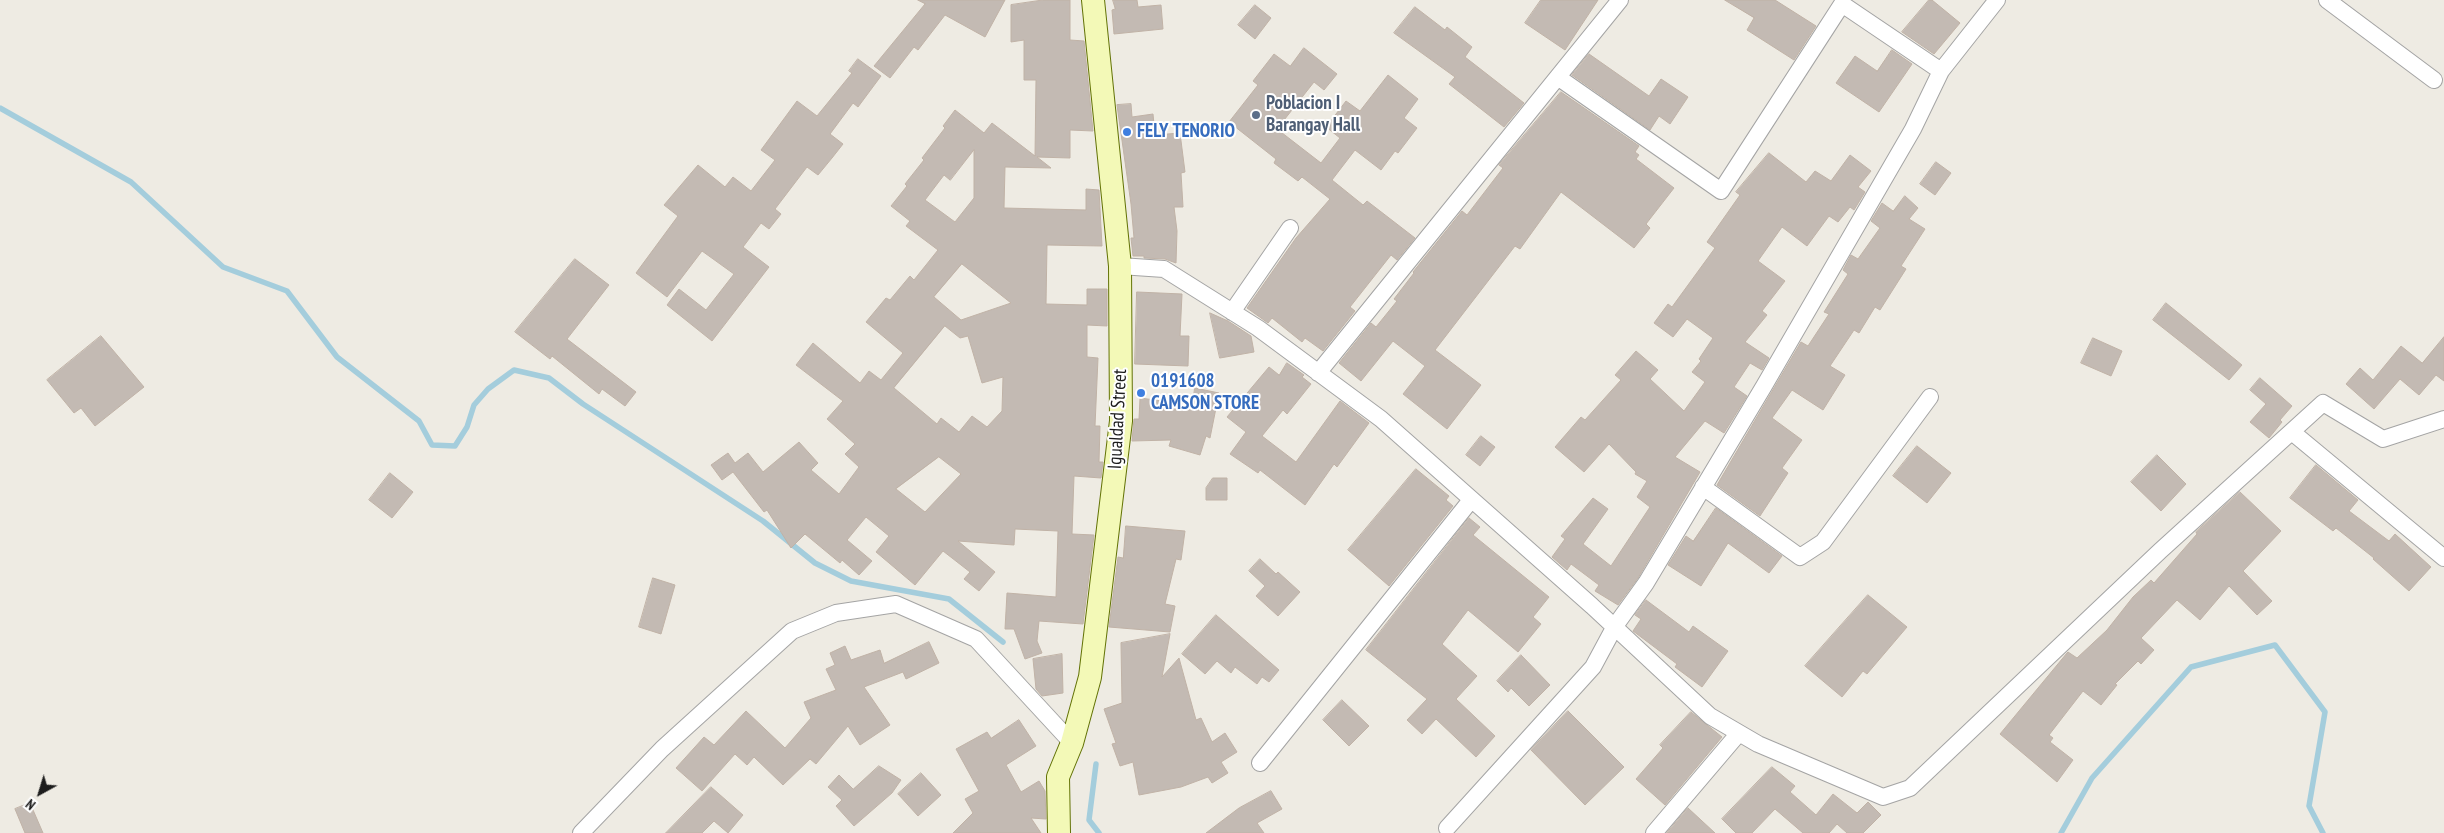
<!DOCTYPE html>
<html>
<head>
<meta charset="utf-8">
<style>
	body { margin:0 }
	#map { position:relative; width:2444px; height:833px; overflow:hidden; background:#eeebe3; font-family:"PT Sans Narrow",sans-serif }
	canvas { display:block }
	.north { position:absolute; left:15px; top:768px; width:50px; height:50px; -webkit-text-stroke:4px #fff; paint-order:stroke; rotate:219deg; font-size:14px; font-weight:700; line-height:20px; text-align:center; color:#1d1d1d }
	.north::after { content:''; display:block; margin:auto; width:18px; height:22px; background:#1d1d1d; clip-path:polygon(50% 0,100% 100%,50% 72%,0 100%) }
</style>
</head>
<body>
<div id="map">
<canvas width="2444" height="833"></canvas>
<div class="north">N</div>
</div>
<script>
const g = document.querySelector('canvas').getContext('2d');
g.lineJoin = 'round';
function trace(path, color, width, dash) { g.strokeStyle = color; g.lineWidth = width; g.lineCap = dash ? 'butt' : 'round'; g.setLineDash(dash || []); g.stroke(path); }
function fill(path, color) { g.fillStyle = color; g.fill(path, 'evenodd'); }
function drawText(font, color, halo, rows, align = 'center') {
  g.font = font + ' "PT Sans Narrow",sans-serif'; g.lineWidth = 4; g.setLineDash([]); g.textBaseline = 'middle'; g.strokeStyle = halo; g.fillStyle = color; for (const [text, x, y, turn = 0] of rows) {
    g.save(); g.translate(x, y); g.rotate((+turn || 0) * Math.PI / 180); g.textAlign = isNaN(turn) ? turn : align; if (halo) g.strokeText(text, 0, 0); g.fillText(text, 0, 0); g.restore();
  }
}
const stream = new Path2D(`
	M 0,108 L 131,182 L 223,267 L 287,291 L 337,357 L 419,421 L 432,445 L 455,446 L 467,427 L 474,405 L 488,389 L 514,370 L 549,378 L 583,404 L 763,521 L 815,563 L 851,581 L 949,599 L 1003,642
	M 1096,764 L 1089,820 L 1099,833
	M 2061,833 L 2092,778 L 2191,667 L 2275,645 L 2325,712 L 2309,806 L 2323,833`);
const building = new Path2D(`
	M 918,0 L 1005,0 L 985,37 L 945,15 L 918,50 L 914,47 L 890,78 L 874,66 L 925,4 Z
	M 1043,0 L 1070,0 L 1070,40 L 1084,41 L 1093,131 L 1070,130 L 1070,158 L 1037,157 L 1051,168 L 1005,167 L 1004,208 L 1086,210 L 1086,189 L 1099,190 L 1102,246 L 1047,245 L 1046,304 L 1087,305 L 1087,289 L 1107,289 L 1107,326 L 1087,325 L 1087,357 L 1098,358 L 1095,426 L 1100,426 L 1099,462 L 1103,462 L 1101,478 L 1074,476 L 1072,534 L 1094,535 L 1083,624 L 1039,621 L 1037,641 L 1042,653 L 1025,659 L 1014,629 L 1005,629 L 1007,593 L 1056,597 L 1058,531 L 1015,529 L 1014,545 L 958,541 L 995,572 L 979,591 L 964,579 L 970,572 L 943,551 L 915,585 L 876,552 L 889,536 L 866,517 L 847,540 L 872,561 L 859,575 L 842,560 L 840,563 L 805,534 L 791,548 L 767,510 L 764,512 L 733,472 L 722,480 L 711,465 L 728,453 L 735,463 L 748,453 L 763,472 L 799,442 L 818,463 L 811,470 L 839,494 L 859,467 L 845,454 L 855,444 L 827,419 L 843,401 L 796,365 L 813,343 L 860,383 L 869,371 L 881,380 L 903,353 L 866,322 L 886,298 L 890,300 L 910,276 L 914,280 L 938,250 L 906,226 L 910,221 L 891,206 L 907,186 L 905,184 L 924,160 L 922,158 L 945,128 L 943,126 L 955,110 L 984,133 L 992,123 L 1035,156 L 1036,80 L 1024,80 L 1024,40 L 1011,42 L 1011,5 ZM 974,150 L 974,198 L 955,222 L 925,200 L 944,175 L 950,180 ZM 962,264 L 1011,303 L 961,320 L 934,297 ZM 945,326 L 960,338 L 968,336 L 982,383 L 1003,377 L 1002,411 L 987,427 L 972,416 L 959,432 L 941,418 L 937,424 L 894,388 ZM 939,457 L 961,474 L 925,512 L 896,489 Z
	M 1113,0 L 1137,0 L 1138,7 L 1161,5 L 1163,29 L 1114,34 L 1112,10 L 1115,9 Z
	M 1541,0 L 1598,0 L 1565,50 L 1525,23 Z
	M 1725,0 L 1775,0 L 1816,26 L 1794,60 L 1747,30 L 1754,18 Z
	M 1929,0 L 1932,0 L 1960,23 L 1934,54 L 1902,32 Z
	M 1255,5 L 1271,18 L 1255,39 L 1238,25 Z
	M 1415,7 L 1445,30 L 1447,27 L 1472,47 L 1465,57 L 1524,103 L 1504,127 L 1449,84 L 1455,77 L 1394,33 Z
	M 1304,48 L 1337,74 L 1324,90 L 1314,82 L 1277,129 L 1321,163 L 1340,138 L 1326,127 L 1346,101 L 1360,111 L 1388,75 L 1418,99 L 1404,118 L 1417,128 L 1398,153 L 1395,151 L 1381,170 L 1355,150 L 1332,180 L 1363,205 L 1367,201 L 1415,238 L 1397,260 L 1391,255 L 1350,307 L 1355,311 L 1323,351 L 1305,338 L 1302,342 L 1272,318 L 1268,323 L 1247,308 L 1296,238 L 1330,199 L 1302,177 L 1298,181 L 1274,163 L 1276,159 L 1229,122 L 1258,85 L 1253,81 L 1274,54 L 1290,66 Z
	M 1892,50 L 1912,64 L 1879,112 L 1836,83 L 1855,56 L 1877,71 Z
	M 1589,54 L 1649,96 L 1661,79 L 1688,97 L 1670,124 L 1659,116 L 1650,130 L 1572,75 Z
	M 858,59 L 881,76 L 858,107 L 853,103 L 830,134 L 843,144 L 832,158 L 818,175 L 807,167 L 775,209 L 781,214 L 769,229 L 761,223 L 743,247 L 769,267 L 712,341 L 667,305 L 679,289 L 706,310 L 734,274 L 702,251 L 667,297 L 636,273 L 678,216 L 664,205 L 698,165 L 725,187 L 733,177 L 751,191 L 775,160 L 761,150 L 797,101 L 817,116 L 852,73 L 849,71 Z
	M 1561,92 L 1639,146 L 1635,152 L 1639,155 L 1636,159 L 1674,188 L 1646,224 L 1650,228 L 1634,248 L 1561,192 L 1520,249 L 1515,246 L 1435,350 L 1481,385 L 1447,429 L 1403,394 L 1425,366 L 1393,341 L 1361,381 L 1339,363 L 1371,323 L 1376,327 L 1397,301 L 1394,299 L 1414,273 L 1413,272 L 1462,211 L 1467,215 L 1503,168 L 1499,165 Z
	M 1131,104 L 1132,117 L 1153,114 L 1155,135 L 1180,133 L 1185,172 L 1181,173 L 1183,207 L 1174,207 L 1177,231 L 1176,263 L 1165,259 L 1144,258 L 1144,256 L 1133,256 L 1131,238 L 1134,238 L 1131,204 L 1117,105 Z
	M 1769,153 L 1806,182 L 1815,171 L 1831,181 L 1850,155 L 1871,171 L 1858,187 L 1865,192 L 1854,210 L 1850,207 L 1838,222 L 1829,216 L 1807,246 L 1782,227 L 1758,261 L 1785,281 L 1762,311 L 1767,315 L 1745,342 L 1769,358 L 1762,370 L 1750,363 L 1734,387 L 1747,396 L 1724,433 L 1705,421 L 1675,457 L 1700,472 L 1638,578 L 1618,605 L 1595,591 L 1599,585 L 1571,564 L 1567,570 L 1552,557 L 1565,539 L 1561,536 L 1593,498 L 1608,509 L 1583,544 L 1611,566 L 1650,507 L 1637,497 L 1647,481 L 1635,474 L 1636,472 L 1609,444 L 1584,472 L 1555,447 L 1581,417 L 1585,420 L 1621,380 L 1615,375 L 1636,351 L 1658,370 L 1650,379 L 1684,411 L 1705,382 L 1692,372 L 1701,361 L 1699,359 L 1713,338 L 1687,319 L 1673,337 L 1654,323 L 1668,304 L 1672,307 L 1715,248 L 1707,242 L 1740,195 L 1736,192 Z
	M 1936,162 L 1951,173 L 1935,195 L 1920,184 Z
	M 1905,196 L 1918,208 L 1909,219 L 1925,229 L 1901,266 L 1906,269 L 1880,310 L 1875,307 L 1859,333 L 1854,330 L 1830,366 L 1845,375 L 1823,410 L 1792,390 L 1772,418 L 1802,440 L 1782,468 L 1788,473 L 1760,516 L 1717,485 L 1801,342 L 1808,346 L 1829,314 L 1824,312 L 1848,274 L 1843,270 L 1851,255 L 1858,259 L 1880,228 L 1871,221 L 1882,203 L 1893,211 Z
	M 575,259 L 609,285 L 567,339 L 636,392 L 625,406 L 602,389 L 599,394 L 552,356 L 550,359 L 515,332 Z
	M 1137,292 L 1182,294 L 1180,336 L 1189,336 L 1188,366 L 1135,364 Z
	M 2166,303 L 2242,365 L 2229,380 L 2153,320 Z
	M 1210,313 L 1228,321 L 1251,336 L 1254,352 L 1220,358 Z
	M 101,336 L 144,387 L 95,426 L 81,408 L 74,413 L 47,380 Z
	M 2444,337 L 2444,381 L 2436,375 L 2419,395 L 2400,379 L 2374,409 L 2346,384 L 2360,368 L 2373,380 L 2401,346 L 2422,363 Z
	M 2093,338 L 2122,351 L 2111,376 L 2081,363 Z
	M 1287,363 L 1304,375 L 1302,377 L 1311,384 L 1287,414 L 1283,410 L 1262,436 L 1296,462 L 1340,401 L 1369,423 L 1337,467 L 1334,464 L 1305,505 L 1260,470 L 1258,473 L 1230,454 L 1246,432 L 1227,417 L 1269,367 L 1279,375 Z
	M 2260,378 L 2292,406 L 2280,420 L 2282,422 L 2269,438 L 2250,422 L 2266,404 L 2250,390 Z
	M 1195,388 L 1219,393 L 1210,438 L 1206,436 L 1200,455 L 1169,446 L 1171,440 L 1132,441 L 1134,419 L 1139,419 L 1140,398 L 1192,405 Z
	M 1481,436 L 1495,447 L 1480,466 L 1466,455 Z
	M 1917,446 L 1951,473 L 1927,503 L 1893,476 Z
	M 2157,455 L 2186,484 L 2161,511 L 2131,482 Z
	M 2316,465 L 2358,500 L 2349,511 L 2389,541 L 2395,534 L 2431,567 L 2409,591 L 2373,559 L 2374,558 L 2336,528 L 2333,531 L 2290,498 Z
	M 1416,469 L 1449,496 L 1446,500 L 1453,506 L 1389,586 L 1348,550 Z
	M 390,473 L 413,492 L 392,518 L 369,500 Z
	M 1213,478 L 1227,478 L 1227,500 L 1206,500 L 1206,488 Z
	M 2240,492 L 2281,531 L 2243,571 L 2272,601 L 2257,615 L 2229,586 L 2200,620 L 2177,600 L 2141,638 L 2154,650 L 2141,664 L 2138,661 L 2115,684 L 2117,685 L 2101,705 L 2083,691 L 2049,735 L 2053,738 L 2050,742 L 2073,760 L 2057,782 L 2000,734 L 2067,653 L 2068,652 L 2077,658 L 2107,630 L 2133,597 L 2151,580 L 2154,583 L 2197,534 L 2196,532 Z
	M 1716,508 L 1782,556 L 1769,573 L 1728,543 L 1701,586 L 1668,565 L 1686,536 L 1693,541 Z
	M 1469,518 L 1480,527 L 1473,535 L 1549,597 L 1533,617 L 1541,624 L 1518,652 L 1468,610 L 1442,644 L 1477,676 L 1456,699 L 1495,736 L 1476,757 L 1436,719 L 1422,734 L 1407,720 L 1427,699 L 1366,650 Z
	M 1126,526 L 1185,531 L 1181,560 L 1176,559 L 1165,604 L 1175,606 L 1170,632 L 1109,627 L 1118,557 L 1123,558 Z
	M 1260,559 L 1276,574 L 1278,572 L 1300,592 L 1278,616 L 1256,596 L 1265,586 L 1249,571 Z
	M 653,578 L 675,585 L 661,634 L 639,627 Z
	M 1868,595 L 1907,627 L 1867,674 L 1863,671 L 1842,697 L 1805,666 Z
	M 1646,600 L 1689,632 L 1693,626 L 1728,651 L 1702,687 L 1675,667 L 1677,664 L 1633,631 L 1641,619 L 1635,615 Z
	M 1216,615 L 1279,670 L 1269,682 L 1262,677 L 1257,684 L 1235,667 L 1231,673 L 1217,661 L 1205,674 L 1182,654 Z
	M 1170,634 L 1162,677 L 1179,658 L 1196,720 L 1201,718 L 1212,742 L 1225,733 L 1237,752 L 1221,762 L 1228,773 L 1212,783 L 1208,777 L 1181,787 L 1139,795 L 1133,762 L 1120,766 L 1112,744 L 1116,743 L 1104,709 L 1122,703 L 1121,643 Z
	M 929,642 L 939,663 L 906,679 L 903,672 L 864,687 L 890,725 L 860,745 L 848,726 L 816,764 L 810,759 L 783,785 L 754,757 L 747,765 L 735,754 L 702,791 L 676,768 L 704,737 L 714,745 L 746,711 L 785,748 L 811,718 L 804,702 L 836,690 L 826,669 L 835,665 L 830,653 L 845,646 L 851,660 L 880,650 L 884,663 Z
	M 1062,654 L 1063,693 L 1042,696 L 1036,689 L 1033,659 Z
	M 1521,655 L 1550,685 L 1529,706 L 1511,688 L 1508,692 L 1497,681 Z
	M 1342,700 L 1369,726 L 1349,746 L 1323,720 Z
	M 1568,711 L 1624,767 L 1585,805 L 1531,750 Z
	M 1691,712 L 1722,737 L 1665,805 L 1636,779 L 1663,748 L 1660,745 Z
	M 1019,720 L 1036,746 L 1006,765 L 1021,792 L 1039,781 L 1045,791 L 1046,819 L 1031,818 L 1041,833 L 953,833 L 973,813 L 965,799 L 979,791 L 956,749 L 987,732 L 991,738 Z
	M 879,766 L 901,780 L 892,793 L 854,826 L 836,806 L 842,800 L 828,787 L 839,775 L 853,789 Z
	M 1772,767 L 1795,786 L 1790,792 L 1816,815 L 1833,794 L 1857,813 L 1868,802 L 1881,815 L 1863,833 L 1847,833 L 1837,824 L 1829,833 L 1803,833 L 1775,809 L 1752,833 L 1736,833 L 1722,819 Z
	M 921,773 L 941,795 L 918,816 L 898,794 Z
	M 711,787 L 743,815 L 728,833 L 714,821 L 702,833 L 666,833 Z
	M 1271,791 L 1282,809 L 1257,823 L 1264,833 L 1206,833 L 1239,808 Z
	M 30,803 L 43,833 L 25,833 L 15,809 Z
	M 1688,808 L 1715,833 L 1667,833 Z`);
const street = new Path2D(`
	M 2327,0 L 2434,80
	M 1559,78 L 1721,191 L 1842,4 L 1941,71
	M 1120,266 L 1164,269 L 1258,328 L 1381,419 L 1592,606 L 1710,716 L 1758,744 L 1883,797 L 1910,788 L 2160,551 L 2323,403 L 2383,439 L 2444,419
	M 1232,312 L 1290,228
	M 1318,373 L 1620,0
	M 2292,432 L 2444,558
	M 1703,487 L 1800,557 L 1823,542 L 1930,397
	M 1260,763 L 1471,500
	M 1447,828 L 1593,667 L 1615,626 L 1646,583 L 1764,386 L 1913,129 L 1941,71 L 1997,0
	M 581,833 L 662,749 L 792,631 L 836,613 L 896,604 L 976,639 L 1072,743
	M 1654,833 L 1739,733`);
const secondary = new Path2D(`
	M 1059,833 L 1058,777 L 1072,743 L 1090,677 L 1121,421 L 1120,266 L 1093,0`);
const markers = [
	[1256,115,5,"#5c6f8a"],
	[1127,132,5,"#3f7fe0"],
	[1141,393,5,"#3f7fe0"]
];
const serviceNames = [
	["Poblacion I",1266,104],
	["Barangay Hall",1266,126]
];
const shopNames = [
	["FELY TENORIO",1137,132],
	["0191608",1151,382],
	["CAMSON STORE",1151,404]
];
const streetNames = [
	["Igualdad Street",1118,419,-87]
];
trace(stream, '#a4cddc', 5.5);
fill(building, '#c3bab3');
trace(building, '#c0b2a6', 1);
trace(street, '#a4a4a4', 18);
trace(secondary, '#637306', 24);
trace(street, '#fff', 16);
trace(secondary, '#f3f9b7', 22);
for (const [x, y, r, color] of markers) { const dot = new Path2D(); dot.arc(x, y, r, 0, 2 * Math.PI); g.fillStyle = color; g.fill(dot); trace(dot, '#fff', 2); }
drawText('bold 19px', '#4e5e75', '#fff', serviceNames, 'left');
drawText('bold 19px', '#366cbe', '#fff', shopNames, 'left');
drawText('19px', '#1d1d1d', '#fff', streetNames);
</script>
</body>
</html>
